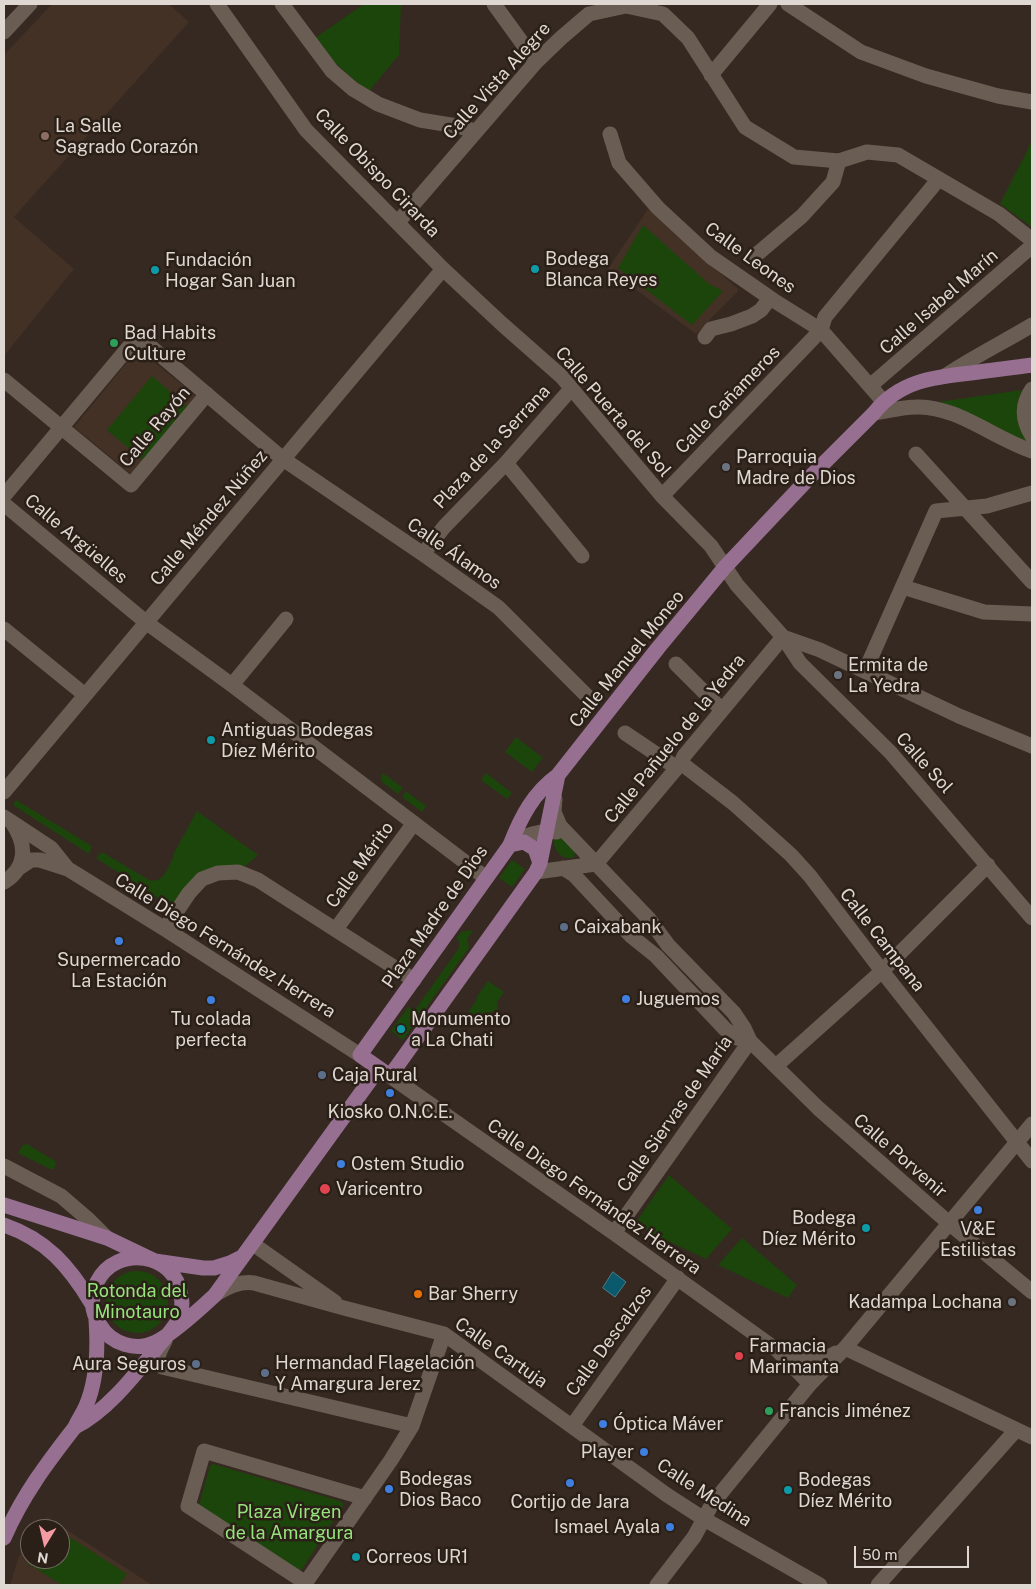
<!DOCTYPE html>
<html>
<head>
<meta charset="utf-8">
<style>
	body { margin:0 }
	#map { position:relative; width:1036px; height:1589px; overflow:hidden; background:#352921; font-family:"Public Sans",sans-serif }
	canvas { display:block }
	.frame { position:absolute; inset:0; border:5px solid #dfd7d1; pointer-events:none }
	.north { position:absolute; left:20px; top:1519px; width:50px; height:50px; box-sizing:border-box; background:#2b2017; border:1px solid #736961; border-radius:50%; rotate:189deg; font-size:14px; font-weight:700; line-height:20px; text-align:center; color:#dfd7d1 }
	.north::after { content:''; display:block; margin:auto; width:18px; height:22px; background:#f49aa2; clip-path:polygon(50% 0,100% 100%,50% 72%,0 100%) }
	.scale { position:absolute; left:854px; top:1546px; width:115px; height:22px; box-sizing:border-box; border:2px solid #dfd7d1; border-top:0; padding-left:6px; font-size:15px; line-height:18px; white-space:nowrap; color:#dfd7d1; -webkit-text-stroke:4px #2b2017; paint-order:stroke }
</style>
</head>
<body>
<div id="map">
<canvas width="1036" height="1589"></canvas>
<div class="frame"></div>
<div class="north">N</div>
<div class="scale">50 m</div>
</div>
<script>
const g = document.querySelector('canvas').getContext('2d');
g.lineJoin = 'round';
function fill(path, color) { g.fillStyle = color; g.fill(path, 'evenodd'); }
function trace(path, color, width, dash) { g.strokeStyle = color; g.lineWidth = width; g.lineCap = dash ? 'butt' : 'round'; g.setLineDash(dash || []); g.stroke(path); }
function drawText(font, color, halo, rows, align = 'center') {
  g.font = font + ' "Public Sans",sans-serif'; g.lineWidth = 5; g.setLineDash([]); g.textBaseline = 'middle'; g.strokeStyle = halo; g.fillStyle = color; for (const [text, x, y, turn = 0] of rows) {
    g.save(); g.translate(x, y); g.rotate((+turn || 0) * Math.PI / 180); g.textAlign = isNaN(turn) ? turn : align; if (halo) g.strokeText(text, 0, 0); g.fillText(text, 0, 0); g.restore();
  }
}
const built = new Path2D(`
	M 52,4 L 169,4 L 189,22 L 14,217 L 74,269 L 4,356 L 4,55 Z
	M 648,209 L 739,290 L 696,334 L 608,269 Z
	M 138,349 L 197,397 L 131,474 L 74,427 Z
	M 47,1517 L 152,1585 L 10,1585 L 18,1559 L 22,1550 L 30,1539 L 30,1559 L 60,1559 L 60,1529 L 37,1529 Z`);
const green = new Path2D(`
	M 364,4 L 401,4 L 399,55 L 369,91 C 346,75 332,60 315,38 Z
	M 1032,141 L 1032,227 L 1000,204 Z
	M 643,225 L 709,284 L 723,291 L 692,325 L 618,268 Z
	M 152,376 L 188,407 L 143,460 L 107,430 Z
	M 1022,390 C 1013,408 1016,427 1028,442 L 948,405 L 938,402 Z
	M 516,737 L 543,758 L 532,772 L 505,752 Z
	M 383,773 L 403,788 L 398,794 L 382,782 L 381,776 Z
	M 486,773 L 512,793 L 507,799 L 481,780 Z
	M 406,791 L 426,806 L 422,812 L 402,797 Z
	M 16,800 L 92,846 L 89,854 L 13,805 Z
	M 197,811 L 258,855 L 244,867 L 234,866 L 172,907 L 96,858 L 102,852 L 149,880 C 164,884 168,867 174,856 L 173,855 Z
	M 559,837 C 567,839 574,846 575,854 L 573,858 C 562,860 553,850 554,840 Z
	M 512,860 L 525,869 L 512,887 L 499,878 Z
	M 472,930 L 473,931 L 467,939 L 469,948 L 403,1040 L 391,1031 L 408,1007 L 415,1010 L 459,948 L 459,942 L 457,938 L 461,932 Z
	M 488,981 L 504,992 L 497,1002 L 498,1010 L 494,1010 L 483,1026 L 467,1014 L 477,999 L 476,998 Z
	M 27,1144 L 55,1161 L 56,1165 L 54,1169 L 50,1169 L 18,1153 L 23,1145 Z
	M 669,1175 L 732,1229 L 706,1259 L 653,1234 L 636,1222 Z
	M 742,1238 L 797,1285 L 788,1298 L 718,1265 Z
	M106 1302a31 31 0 1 1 62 0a31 31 0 1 1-62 0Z
	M 213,1464 L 340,1501 L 343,1503 L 343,1506 L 302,1569 L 299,1571 L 199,1505 L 210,1466 Z
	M 60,1531 L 127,1574 L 119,1585 L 62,1585 L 27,1563 L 30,1558 L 60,1559 Z`);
const water = new Path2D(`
	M 613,1272 L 626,1282 L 615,1297 L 603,1288 Z`);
const minor = new Path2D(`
	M 217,4 L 306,130 L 443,269 L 502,324 L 561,376 L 662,496 L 711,546 L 737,585 L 783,637 L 800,663 L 891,753 L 1032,918
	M 282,4 L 332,71 L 353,89 L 378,104 L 420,120 L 457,126 L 475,131
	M 494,4 L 536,62
	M 788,4 L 861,52 L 926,76 L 998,96 L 1032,102
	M 4,32 L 30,4
	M 711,75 L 770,4
	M 610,134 L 619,163 L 658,208 L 711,257 L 773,300 L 821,330 L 883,401
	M 398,222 L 536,62 L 561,38 L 589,14 L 626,6 L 663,14 L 688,38 L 745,127 L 794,157 L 839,161 L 867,152 L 898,155 L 999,214 L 1032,240
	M 756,255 L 802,216 L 833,182 L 839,161
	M 705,337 L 711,329 L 731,324 L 752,316 L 761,310 L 770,298
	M 945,376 C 973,357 1004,342 1032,325
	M 4,380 L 131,485 L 207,394
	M 870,386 L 1032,246
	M 1032,389 C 1021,405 1022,420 1032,436
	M 874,413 C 888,411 903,407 916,407 C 955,405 995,439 1032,451
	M 916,454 L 1032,582
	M 506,463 L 582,556
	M 4,496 L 138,336 L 283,459 L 423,554 L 498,607 L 589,698
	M 662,496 L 821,330 L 825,317 L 938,180
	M 4,504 L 147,623 L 232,685 L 486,878
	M 423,554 L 444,527 L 506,463 L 571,389
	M 903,587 L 984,612 L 1032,614
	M 4,629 L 85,695
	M 783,637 L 820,650 L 959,716 L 1032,746
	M 676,664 L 722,710
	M 865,671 L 936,511 L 987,506 L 1032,493
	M 232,685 L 286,619
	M 625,733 L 677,768
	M 681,763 L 733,803 L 791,855 L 810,876 L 882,971 L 1032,1161
	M 4,792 L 443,269
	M 555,799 L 554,812 L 560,826 L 649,919 L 668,945 L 734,1013 L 744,1028 L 750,1041 L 818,1108 L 950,1224 L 1032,1292
	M 4,817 L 51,848 L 67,868
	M 510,845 C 526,835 538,830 557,832
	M 596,864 L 681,763 L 684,756 L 783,637
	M 19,868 L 31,860 L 40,860 L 68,869 L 165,929 L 360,1055
	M 563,868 L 574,875 L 631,936 L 656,956 L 725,1029 L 737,1038 L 750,1041
	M 536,872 L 596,864
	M 4,882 C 27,868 27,845 13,824
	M 165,929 L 189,893 L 202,879 L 218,873 L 238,872 L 258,880 L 414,980
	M 336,929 L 414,823
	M 776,1066 L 882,971 L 988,865
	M 390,1076 L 614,1233 L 777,1350 L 810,1384
	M 4,1166 L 61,1196 L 89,1220 L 107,1238
	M 614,1233 L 750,1041
	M 253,1244 L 335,1302
	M 216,1294 C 228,1287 239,1281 254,1283 L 344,1308 L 444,1334 L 667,1495 L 704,1519 L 820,1585
	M 165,1341 C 160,1351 155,1357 162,1367 L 412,1426
	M 845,1348 L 1032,1437
	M 785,1353 C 806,1362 816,1365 836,1353
	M 572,1426 L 678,1278
	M 306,1583 L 188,1506 L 204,1451 L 365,1498
	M 304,1585 L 391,1460 L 412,1426 L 444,1334
	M 657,1585 L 694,1537 L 712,1504 L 810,1384 L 845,1348 L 1032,1124
	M 878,1585 L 1016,1430`);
const major = new Path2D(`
	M 558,775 L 540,863 L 536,872 L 390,1076 L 360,1055 L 510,845 C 521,817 533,793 558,775 L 658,648 L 725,567 L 808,479 L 874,413 C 899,381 933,377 971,373 C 991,370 1012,368 1032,365
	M 510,845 L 524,842 L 535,849 L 540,863
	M 4,1205 L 107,1238 L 155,1261 L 203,1268 L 214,1268 L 230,1263 L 242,1257
	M 4,1225 C 47,1240 69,1266 92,1304
	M 75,1427 C 107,1411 134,1376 156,1349 C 163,1340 172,1331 177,1322 C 181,1314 183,1304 181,1296 C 176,1252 116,1244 97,1282 C 90,1296 91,1312 100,1325 C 111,1344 136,1352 156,1342 C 174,1333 200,1309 215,1295 L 379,1068
	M 4,1538 C 22,1496 47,1463 75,1427 C 78,1420 83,1413 86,1406 C 97,1380 98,1347 96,1320`);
const markers = [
	[45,136,5,"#8d6e63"],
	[535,269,5,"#0f9aa8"],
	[155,270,5,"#0f9aa8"],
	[114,343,5,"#2e9e5b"],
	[726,467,5,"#6b7280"],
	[838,675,5,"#6b7280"],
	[211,740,5,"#0f9aa8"],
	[564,927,5,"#5c6f8a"],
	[119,941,5,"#3f7fe0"],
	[626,999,5,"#3f7fe0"],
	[211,1000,5,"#3f7fe0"],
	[401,1029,5,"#0f9aa8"],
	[322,1075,5,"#5c6f8a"],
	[390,1093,5,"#3f7fe0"],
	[341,1164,5,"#3f7fe0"],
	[325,1189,6,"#e0444e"],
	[978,1210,5,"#3f7fe0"],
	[866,1228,5,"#0f9aa8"],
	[418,1294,5,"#e8710a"],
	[1012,1302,5,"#6b7280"],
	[739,1356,5,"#e0444e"],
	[196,1364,5,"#5c6f8a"],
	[265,1373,5,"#5c6f8a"],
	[769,1411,5,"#2e9e5b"],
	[603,1424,5,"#3f7fe0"],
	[644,1452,5,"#3f7fe0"],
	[570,1483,5,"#3f7fe0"],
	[389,1489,5,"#3f7fe0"],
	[788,1490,5,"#0f9aa8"],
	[670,1527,5,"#3f7fe0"],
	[356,1557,5,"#0f9aa8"]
];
const streetNames = [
	["Calle Vista Alegre",497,81,-48],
	["Calle Obispo Cirarda",377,173,46],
	["Calle Leones",750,258,36],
	["Calle Isabel Marín",939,302,-41],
	["Calle Cañameros",728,400,-46],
	["Calle Puerta del Sol",613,412,49],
	["Calle Rayón",155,427,-50],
	["Plaza de la Serrana",492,447,-47],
	["Calle Méndez Núñez",209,518,-50],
	["Calle Argüelles",76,539,40],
	["Calle Álamos",454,554,35],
	["Calle Manuel Moneo",627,659,-51],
	["Calle Pañuelo de la Yedra",675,739,-51],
	["Calle Sol",924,763,48],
	["Calle Mérito",360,865,-54],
	["Plaza Madre de Dios",435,917,-55],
	["Calle Campana",882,940,52],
	["Calle Diego Fernández Herrera",225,946,32],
	["Calle Siervas de María",675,1114,-55],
	["Calle Porvenir",900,1156,41],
	["Calle Diego Fernández Herrera",594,1197,35],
	["Calle Descalzos",609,1341,-54],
	["Calle Cartuja",501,1353,35],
	["Calle Medina",704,1493,33]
];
const poiNames = [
	["La Salle",55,126],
	["Sagrado Corazón",55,147],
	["Bodega",545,259],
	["Blanca Reyes",545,280],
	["Fundación",165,260],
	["Hogar San Juan",165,281],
	["Bad Habits",124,333],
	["Culture",124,354],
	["Parroquia",736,457],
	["Madre de Dios",736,478],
	["Ermita de",848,665],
	["La Yedra",848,686],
	["Antiguas Bodegas",221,730],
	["Díez Mérito",221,751],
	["Caixabank",574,927],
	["Supermercado",119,960,"center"],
	["La Estación",119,981,"center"],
	["Juguemos",636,999],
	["Tu colada",211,1019,"center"],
	["perfecta",211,1040,"center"],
	["Monumento",411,1019],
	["a La Chati",411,1040],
	["Caja Rural",332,1075],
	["Kiosko O.N.C.E.",390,1112,"center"],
	["Ostem Studio",351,1164],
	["Varicentro",336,1189],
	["Bodega",856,1218,"right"],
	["Díez Mérito",856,1239,"right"],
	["V&E",978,1229,"center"],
	["Estilistas",978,1250,"center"],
	["Bar Sherry",428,1294],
	["Kadampa Lochana",1002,1302,"right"],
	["Farmacia",749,1346],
	["Marimanta",749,1367],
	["Hermandad Flagelación",275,1363],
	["Y Amargura Jerez",275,1384],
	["Aura Seguros",186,1364,"right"],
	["Francis Jiménez",779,1411],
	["Óptica Máver",613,1424],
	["Player",634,1452,"right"],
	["Bodegas",399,1479],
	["Dios Baco",399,1500],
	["Bodegas",798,1480],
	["Díez Mérito",798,1501],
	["Cortijo de Jara",570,1502,"center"],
	["Ismael Ayala",660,1527,"right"],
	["Correos UR1",366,1557]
];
const parkNames = [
	["Rotonda del",137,1291],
	["Minotauro",137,1312],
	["Plaza Virgen",289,1512],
	["de la Amargura",289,1533]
];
fill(built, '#423124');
fill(green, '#1c450b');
fill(water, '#0b596c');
trace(water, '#4b7f8a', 1);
trace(minor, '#6a5d54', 15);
trace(major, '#966f91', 15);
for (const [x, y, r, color] of markers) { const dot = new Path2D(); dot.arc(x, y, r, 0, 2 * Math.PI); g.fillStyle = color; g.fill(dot); trace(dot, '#2b2017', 2); }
drawText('18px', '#dfd7d1', '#2b2017', streetNames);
drawText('18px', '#dfd7d1', '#2b2017', poiNames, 'left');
drawText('18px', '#96e37d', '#2b2017', parkNames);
</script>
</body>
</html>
